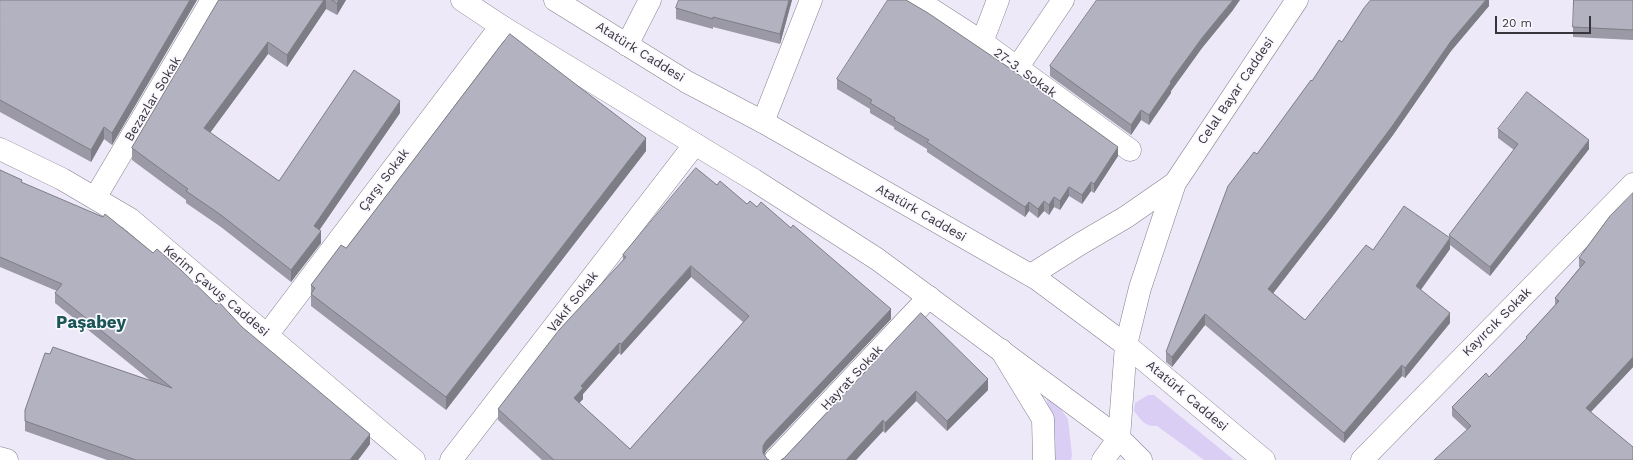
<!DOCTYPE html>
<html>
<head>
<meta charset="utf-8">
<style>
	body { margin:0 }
	#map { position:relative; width:1633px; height:460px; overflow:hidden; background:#eee9f8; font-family:"Work Sans",sans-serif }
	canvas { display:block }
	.scale { position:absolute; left:1495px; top:16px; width:96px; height:18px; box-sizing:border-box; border:2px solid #37353b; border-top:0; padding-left:5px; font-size:12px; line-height:14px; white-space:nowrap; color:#37353b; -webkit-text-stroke:3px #faf8fe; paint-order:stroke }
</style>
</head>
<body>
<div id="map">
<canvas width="1633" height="460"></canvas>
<div class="scale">20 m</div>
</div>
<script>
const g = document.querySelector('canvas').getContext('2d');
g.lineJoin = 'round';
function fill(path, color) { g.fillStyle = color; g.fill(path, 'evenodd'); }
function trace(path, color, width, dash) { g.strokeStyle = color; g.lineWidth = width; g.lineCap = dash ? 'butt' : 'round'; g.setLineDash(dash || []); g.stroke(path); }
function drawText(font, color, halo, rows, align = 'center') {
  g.font = font + ' "Work Sans",sans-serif'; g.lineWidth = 3.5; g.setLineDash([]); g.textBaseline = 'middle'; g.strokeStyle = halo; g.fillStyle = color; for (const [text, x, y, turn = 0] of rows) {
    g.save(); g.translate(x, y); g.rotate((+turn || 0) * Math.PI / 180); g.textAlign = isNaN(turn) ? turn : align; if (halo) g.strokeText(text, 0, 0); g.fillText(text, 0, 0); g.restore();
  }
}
const green = new Path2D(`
	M 1045,388 L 1068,419 L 1072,455 L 1071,460 L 1053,460 L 1053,442 Z
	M 1148,395 L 1154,395 L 1159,399 L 1234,460 L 1204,460 L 1157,426 C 1145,427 1141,420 1134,411 L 1135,403 Z`);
const street = new Path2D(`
	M 917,0 L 982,42 L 1130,150
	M 982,42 L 998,0
	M 627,45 L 650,0
	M 1017,68 L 1063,0
	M 763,122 L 811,0
	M 0,149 L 62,179 L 130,219 L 414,460
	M 95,198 L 212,0
	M 267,335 L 501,26
	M 0,458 L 7,460
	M 451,460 L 695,144
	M 775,460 L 929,297
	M 1362,460 L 1633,184`);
const secondary = new Path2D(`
	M 1031,275 L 1080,244 L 1126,217 L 1175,183
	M 1001,350 L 1043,419 L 1044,460
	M 1103,460 L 1119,438 L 1126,345 L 1140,288 L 1175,183 L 1297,0`);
const primary = new Path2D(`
	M 462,0 L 501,26 L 754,180 L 877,259 L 1119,438 L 1141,460
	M 555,0 L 687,82 L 763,122 L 1037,279 L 1126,345 L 1264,460`);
const wall = new Path2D(`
	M 0,0 L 197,0 L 112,145 L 104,139 L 91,162 L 0,112 Z
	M 219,0 L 346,0 L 337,15 L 326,9 L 287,67 L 268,54 L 210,133 L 279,181 L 400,113 L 319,230 L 321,243 L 291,282 L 221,227 L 186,203 L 186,200 L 132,160 L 132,148 Z
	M 792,0 L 780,44 L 713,27 L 713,29 L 676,19 L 676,8 Z
	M 1489,0 L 1489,6 L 1451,51 L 1393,135 L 1332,217 L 1273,293 L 1305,320 L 1373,250 L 1449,238 L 1449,235 L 1514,150 L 1498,138 L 1498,129 L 1589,149 L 1490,276 L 1450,245 L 1450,249 L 1421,290 L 1450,323 L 1405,378 L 1402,376 L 1344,443 L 1205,325 L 1172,367 L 1166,362 L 1166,352 L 1257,154 L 1342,42 Z
	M 1633,0 L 1633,40 L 1573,37 L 1573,27 Z
	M 1233,10 L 1202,48 L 1171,91 L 1171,93 L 1149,125 L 1141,120 L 1131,135 L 1050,76 L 1050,66 Z
	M 837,79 L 1118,156 L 1094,193 L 1091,191 L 1082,204 L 1069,196 L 1060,210 L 1054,207 L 1049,215 L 1044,211 L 1038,218 L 1029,211 L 1025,217 L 927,152 L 927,149 L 894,129 L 894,127 L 870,113 L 870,109 L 837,89 Z
	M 646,151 L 446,410 L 311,306 L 311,285 L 346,248 Z
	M 0,170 L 22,183 L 216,304 L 242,327 L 370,444 L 358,460 L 107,460 L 25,431 L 25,410 L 151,381 L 55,303 L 55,293 L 57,291 L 0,267 Z
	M 717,185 L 747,204 L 891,319 L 766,451 L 764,455 L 767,459 L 769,460 L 542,460 L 498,420 L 498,409 L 623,260 L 623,255 ZM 691,277 L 743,322 L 630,449 L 579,403 L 583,399 L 583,394 L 619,353 L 621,355 Z
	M 1610,216 L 1633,367 L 1591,412 L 1467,430 L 1452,416 L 1452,407 L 1489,377 L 1526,339 L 1526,337 L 1555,305 L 1555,298 L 1580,267 L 1579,267 L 1579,258 Z
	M 921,313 L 988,390 L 947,431 L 916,401 L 885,433 L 883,431 L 856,460 L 781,460 L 784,458 Z`);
const shadedWall = new Path2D(`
	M 190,0 L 197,0 L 112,145 L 112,133 Z
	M 324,0 L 326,0 L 326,9 L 287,67 L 287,55 Z
	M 339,0 L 346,0 L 337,15 L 337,3 Z
	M 789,0 L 792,0 L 780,44 L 780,34 Z
	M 1233,0 L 1240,0 L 1233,10 L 1202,48 L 1171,91 L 1171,93 L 1149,125 L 1149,115 L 1170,82 L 1202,38 Z
	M 1485,0 L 1489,0 L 1489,6 L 1451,51 L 1393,135 L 1332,217 L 1268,300 L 1268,289 L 1451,41 Z
	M 268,42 L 268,54 L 204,141 L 204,128 Z
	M 400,101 L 400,113 L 314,238 L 314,226 Z
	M 1141,110 L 1141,120 L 1131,135 L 1131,125 Z
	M 104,127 L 104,139 L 91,162 L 91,150 Z
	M 646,138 L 646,151 L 446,410 L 446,397 Z
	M 1589,140 L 1589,149 L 1490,276 L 1490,267 Z
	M 1118,147 L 1118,156 L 1094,193 L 1094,184 Z
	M 1091,182 L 1091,191 L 1082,204 L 1082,195 Z
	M 1069,187 L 1069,196 L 1060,210 L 1060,201 Z
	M 1054,197 L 1054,207 L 1049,215 L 1049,205 Z
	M 1044,201 L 1044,211 L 1038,218 L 1038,209 Z
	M 1029,202 L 1029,211 L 1025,217 L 1025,207 Z
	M 321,231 L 321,243 L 291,282 L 291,270 Z
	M 1450,238 L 1450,249 L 1416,296 L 1416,286 Z
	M 691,266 L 691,277 L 621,355 L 621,344 Z
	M 891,309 L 891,319 L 766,451 L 763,457 L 763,446 L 766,441 Z
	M 1450,313 L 1450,323 L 1405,378 L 1405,368 Z
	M 1205,314 L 1205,325 L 1172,367 L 1172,357 Z
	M 619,343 L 619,353 L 583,394 L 583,399 L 574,409 L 574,398 L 581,386 Z
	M 1633,357 L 1633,367 L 1586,417 L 1586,408 Z
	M 1402,365 L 1402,376 L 1344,443 L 1344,433 Z
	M 988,379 L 988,390 L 947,431 L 947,421 Z
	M 916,391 L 916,401 L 885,433 L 885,423 Z
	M 883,420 L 883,431 L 856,460 L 846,460 Z
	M 370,434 L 370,444 L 358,460 L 350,460 Z`);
const building = new Path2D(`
	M 0,0 L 190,0 L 112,133 L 104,127 L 91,150 L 0,100 Z
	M 219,0 L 324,0 L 287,55 L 268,42 L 204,128 L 279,181 L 354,70 L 400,101 L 314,226 L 321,231 L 291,270 L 221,215 L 186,191 L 188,189 L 132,148 Z
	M 332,0 L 339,0 L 337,3 Z
	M 679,0 L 789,0 L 780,34 L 713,17 L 713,19 L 676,8 Z
	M 888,0 L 906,0 L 928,13 L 1008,67 L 1118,147 L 1094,184 L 1091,182 L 1082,195 L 1069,187 L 1060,201 L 1054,197 L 1049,205 L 1044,201 L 1038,209 L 1029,202 L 1025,207 L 927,142 L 929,140 L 894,120 L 895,118 L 870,103 L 872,100 L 837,79 Z
	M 1097,0 L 1233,0 L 1202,38 L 1170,82 L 1171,83 L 1149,115 L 1141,110 L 1131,125 L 1050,66 Z
	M 1371,0 L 1486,0 L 1451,41 L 1393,125 L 1332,207 L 1268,289 L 1305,320 L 1366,245 L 1373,250 L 1404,206 L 1450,238 L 1416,286 L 1450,313 L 1405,368 L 1402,365 L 1344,433 L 1205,314 L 1172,357 L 1166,352 L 1228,186 L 1254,152 L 1257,154 L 1311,80 L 1312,81 L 1339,40 L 1342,42 L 1364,8 Z
	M 1574,0 L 1633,0 L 1633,30 L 1573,27 Z
	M 510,34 L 646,138 L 446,397 L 311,294 L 315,288 L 311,285 L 341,245 L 346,248 Z
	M 1527,92 L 1589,140 L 1490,267 L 1449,235 L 1518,144 L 1498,129 Z
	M 696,168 L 717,185 L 720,181 L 747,204 L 750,201 L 757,207 L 761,202 L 791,228 L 793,225 L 891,309 L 766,441 L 763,446 L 763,453 L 767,459 L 769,460 L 554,460 L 498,409 L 559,330 L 626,257 L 623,255 ZM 691,266 L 749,316 L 630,449 L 574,398 L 583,388 L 581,386 L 619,343 L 621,344 Z
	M 0,170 L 22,180 L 21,182 L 103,217 L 105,214 L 153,253 L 157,249 L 181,270 L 216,304 L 219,302 L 242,327 L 370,434 L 350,460 L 136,460 L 25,421 L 25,410 L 45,353 L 50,354 L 53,347 L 172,388 L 55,293 L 62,284 L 0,257 Z
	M 1633,193 L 1633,357 L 1586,408 L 1633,447 L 1633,460 L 1434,460 L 1471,426 L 1452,407 L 1486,373 L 1489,377 L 1527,338 L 1526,337 L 1559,301 L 1555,298 L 1585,262 L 1579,258 L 1610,216 Z
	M 921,313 L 988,379 L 947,421 L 916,391 L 885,423 L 883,420 L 846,460 L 781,460 L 784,458 Z`);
const streetNames = [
	["Atatürk Caddesi",640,52,32],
	["27-3. Sokak",1025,73,36],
	["Celal Bayar Caddesi",1236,91,-56],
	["Bezazlar Sokak",153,99,-59],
	["Çarşı Sokak",384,180,-53],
	["Atatürk Caddesi",921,213,30],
	["Kerim Çavuş Caddesi",216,291,40],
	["Vakıf Sokak",573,302,-52],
	["Kayırcık Sokak",1497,322,-45],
	["Hayrat Sokak",852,378,-47],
	["Atatürk Caddesi",1187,396,40]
];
const districtNames = [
	["Paşabey",91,323]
];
fill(green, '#dacef4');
trace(street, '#84808d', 23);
trace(secondary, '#84808d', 23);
trace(primary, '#84808d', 23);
trace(street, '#fff', 22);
trace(secondary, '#fff', 22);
trace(primary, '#fff', 22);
fill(wall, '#9a99a5');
fill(shadedWall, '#7d7d86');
fill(building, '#b3b2c0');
trace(building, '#7d7d86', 1);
drawText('13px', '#37353b', '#faf8fe', streetNames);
drawText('bold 17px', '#1a5658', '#faf8fe', districtNames);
</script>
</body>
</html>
